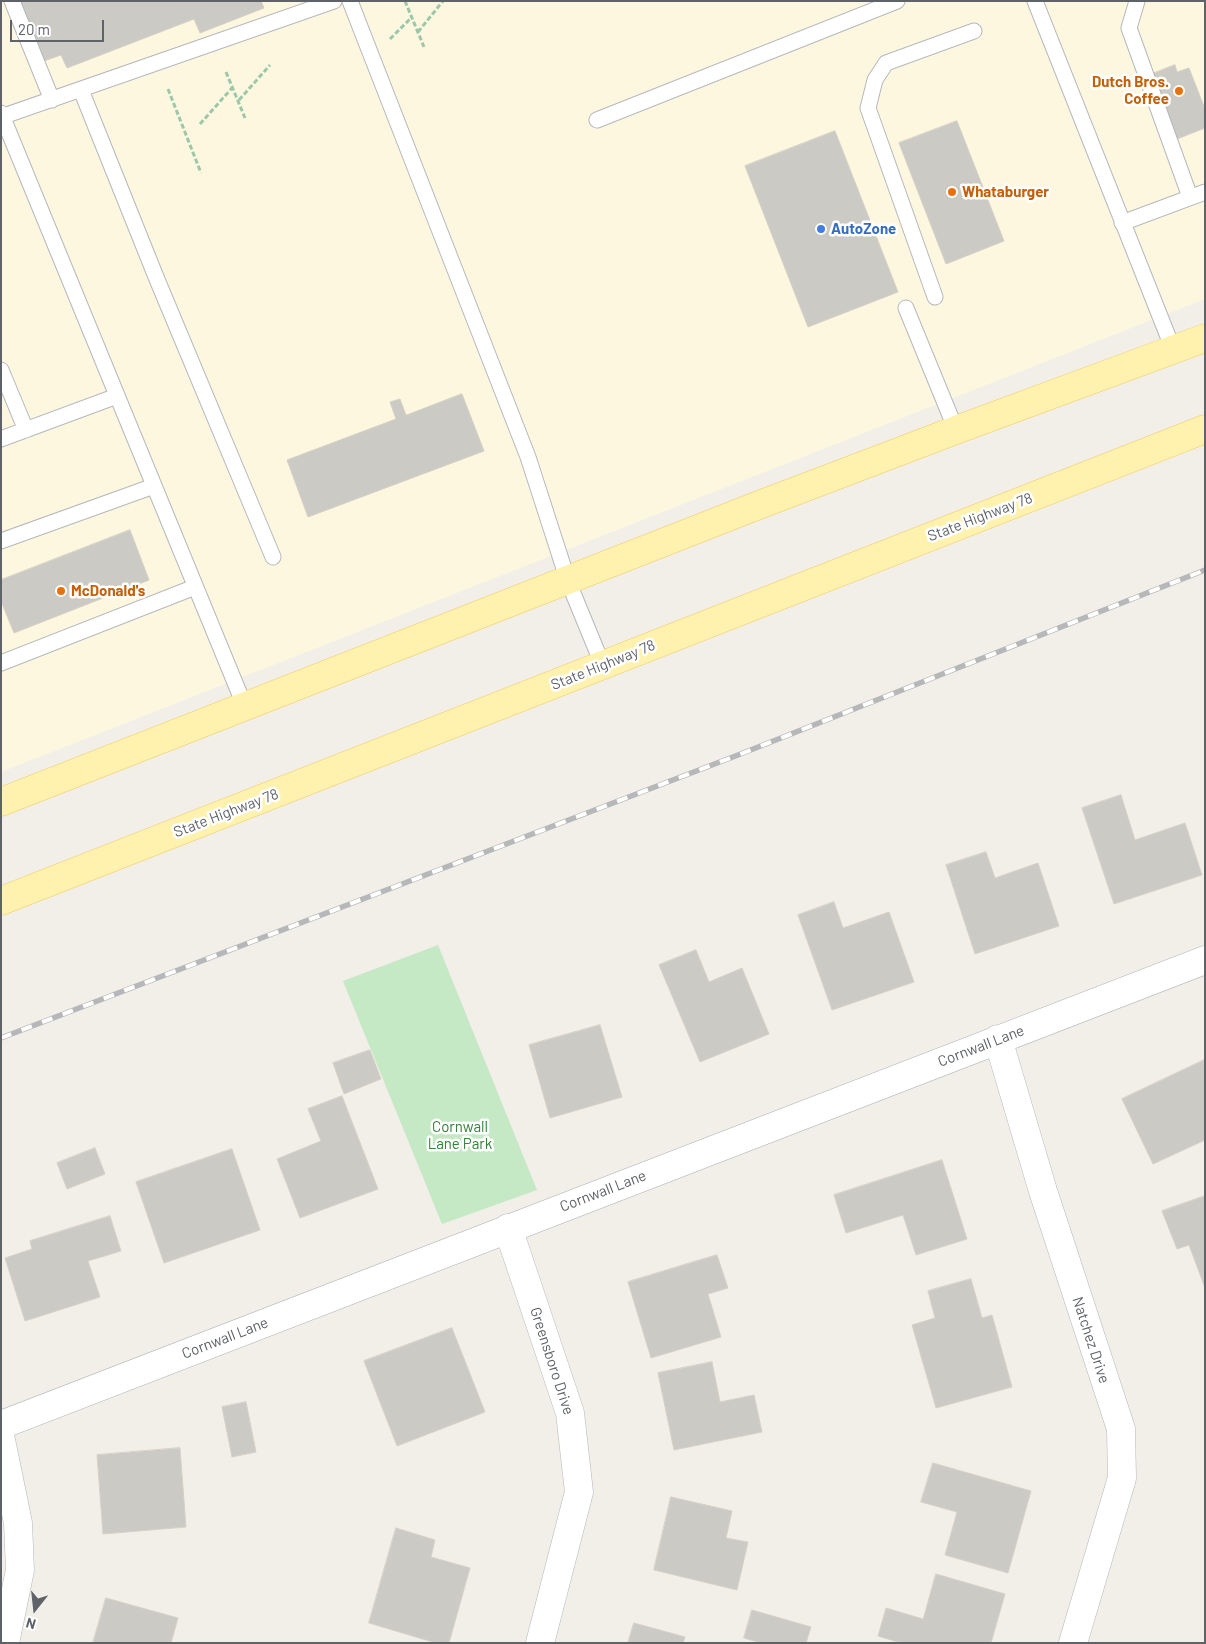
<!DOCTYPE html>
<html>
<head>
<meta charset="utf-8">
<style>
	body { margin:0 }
	#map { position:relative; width:1206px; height:1644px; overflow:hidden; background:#f1efe8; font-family:Barlow,sans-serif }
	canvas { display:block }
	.frame { position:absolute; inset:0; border:2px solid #5f6368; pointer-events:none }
	.north { position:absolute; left:10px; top:1584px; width:50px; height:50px; -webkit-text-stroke:4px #fff; paint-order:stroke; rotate:196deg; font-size:14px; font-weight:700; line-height:20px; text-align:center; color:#5f6368 }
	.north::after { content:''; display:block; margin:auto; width:18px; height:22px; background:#5f6368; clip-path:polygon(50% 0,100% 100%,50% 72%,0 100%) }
	.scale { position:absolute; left:10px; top:20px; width:94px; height:22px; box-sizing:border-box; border:2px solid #5f6368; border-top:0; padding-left:6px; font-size:15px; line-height:18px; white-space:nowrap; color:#5f6368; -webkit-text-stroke:4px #fff; paint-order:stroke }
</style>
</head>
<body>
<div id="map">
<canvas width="1206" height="1644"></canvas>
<div class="frame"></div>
<div class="north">N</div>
<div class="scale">20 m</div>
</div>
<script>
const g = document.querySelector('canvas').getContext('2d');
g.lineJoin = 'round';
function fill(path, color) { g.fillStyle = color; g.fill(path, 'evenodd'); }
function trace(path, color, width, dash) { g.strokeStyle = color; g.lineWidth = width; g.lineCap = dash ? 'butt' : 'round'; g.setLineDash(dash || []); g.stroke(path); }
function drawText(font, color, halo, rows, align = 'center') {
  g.font = font + ' Barlow,sans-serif'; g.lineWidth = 5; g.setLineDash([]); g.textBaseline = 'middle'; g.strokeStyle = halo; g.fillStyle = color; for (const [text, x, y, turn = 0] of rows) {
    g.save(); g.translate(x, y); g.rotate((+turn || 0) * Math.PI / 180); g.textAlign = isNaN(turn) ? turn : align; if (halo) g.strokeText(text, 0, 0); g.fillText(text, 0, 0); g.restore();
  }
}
const commercial = new Path2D(`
	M 1,1 L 1205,1 L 1205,299 L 1,772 Z`);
const green = new Path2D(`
	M 438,945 L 537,1190 L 442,1224 L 343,981 Z`);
const building = new Path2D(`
	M 20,1 L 261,1 L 264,8 L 200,33 L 194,19 L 67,68 L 61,55 L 44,61 Z
	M 1175,65 L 1177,72 L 1189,68 L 1205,109 L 1205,128 L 1177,139 L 1152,74 Z
	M 957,121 L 1004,241 L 946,264 L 899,143 Z
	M 835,131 L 898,292 L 808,327 L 745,166 Z
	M 462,394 L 484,451 L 308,517 L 287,460 L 396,419 L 390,402 L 400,399 L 406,415 Z
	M 130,530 L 149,580 L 14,633 L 1,601 L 1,580 Z
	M 1121,795 L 1135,840 L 1185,823 L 1202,875 L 1114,904 L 1082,808 Z
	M 986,852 L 995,878 L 1038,863 L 1059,926 L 975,954 L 946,865 Z
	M 834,902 L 843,928 L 889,912 L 914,982 L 832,1010 L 798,915 Z
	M 696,950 L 709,982 L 742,968 L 769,1034 L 700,1062 L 659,965 Z
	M 600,1025 L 622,1097 L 550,1118 L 529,1045 Z
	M 370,1050 L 381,1079 L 344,1094 L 333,1063 Z
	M 1204,1060 L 1205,1140 L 1153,1164 L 1122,1099 Z
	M 342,1096 L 378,1189 L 300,1218 L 277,1159 L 321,1141 L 308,1109 Z
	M 95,1148 L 105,1174 L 67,1189 L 57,1163 Z
	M 232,1149 L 260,1230 L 164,1263 L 136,1182 Z
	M 942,1160 L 967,1239 L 916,1255 L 903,1215 L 846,1233 L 834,1195 Z
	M 1205,1196 L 1205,1288 L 1189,1245 L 1177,1249 L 1162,1211 Z
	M 110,1216 L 121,1251 L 88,1261 L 100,1297 L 25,1321 L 5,1258 L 32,1249 L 30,1241 Z
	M 717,1255 L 728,1288 L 708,1294 L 721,1337 L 651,1358 L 628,1282 Z
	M 971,1279 L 982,1318 L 992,1315 L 1012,1387 L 936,1408 L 912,1325 L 935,1318 L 928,1291 Z
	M 452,1328 L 485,1412 L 397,1446 L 364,1361 Z
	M 712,1362 L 720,1402 L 754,1395 L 762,1432 L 674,1450 L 658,1373 Z
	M 246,1402 L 256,1452 L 232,1457 L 222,1407 Z
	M 180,1448 L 186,1527 L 103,1534 L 97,1455 Z
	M 933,1463 L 1031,1491 L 1008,1573 L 945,1555 L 957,1512 L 921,1502 Z
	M 671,1497 L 732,1511 L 726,1538 L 748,1542 L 737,1590 L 654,1570 Z
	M 396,1528 L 435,1540 L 431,1557 L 470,1568 L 449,1643 L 436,1643 L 369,1623 Z
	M 936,1574 L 1005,1594 L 991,1643 L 901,1643 L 878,1636 L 886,1608 L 923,1619 Z
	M 106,1598 L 178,1618 L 171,1643 L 93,1643 Z
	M 752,1610 L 811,1627 L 806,1643 L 761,1643 L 744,1638 Z
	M 634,1623 L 685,1637 L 683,1643 L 628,1643 Z`);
const path = new Path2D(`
	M 405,1 L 424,47
	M 418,32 L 443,1
	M 390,39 L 411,18
	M 226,72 L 245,118
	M 168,89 L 201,173
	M 239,100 L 270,65
	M 200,124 L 232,88`);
const lane = new Path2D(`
	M 12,1 L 52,100
	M 350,1 L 528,457 L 568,581 L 603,666
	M 1035,1 L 1173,349
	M 1137,1 L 1129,28 L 1190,197
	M 81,90 L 156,277 L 273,557
	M 1,113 L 245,707
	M 1,117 L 334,1
	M 597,120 L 897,1
	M 1122,223 L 1205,192
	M 935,297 L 868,108 L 875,80 L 886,63 L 974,31
	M 906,308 L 956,430
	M 1,370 L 26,430
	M 1,439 L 117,396
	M 1,541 L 154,486
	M 1,663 L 195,587`);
const street = new Path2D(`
	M 998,1039 L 1043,1191 L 1121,1429 L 1122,1478 L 1073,1643
	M 508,1228 L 570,1413 L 579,1492 L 540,1643
	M 1,1425 L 1205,960
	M 1,1440 L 18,1523 L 20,1570 L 5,1643`);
const primary = new Path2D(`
	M 1,802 L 759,505 L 956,430 L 1205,338
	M 1,901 L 1205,429`);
const rail = new Path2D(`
	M 1,1038 L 738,755 L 1205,570`);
const markers = [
	[1179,91,5,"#e8710a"],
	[952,192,5,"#e8710a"],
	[821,229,5,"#3f7fe0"],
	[61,591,5,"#e8710a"]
];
const foodNames = [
	["Dutch Bros.",1169,82,"right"],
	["Coffee",1169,99,"right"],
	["Whataburger",962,192],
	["McDonald's",71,591]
];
const shopNames = [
	["AutoZone",831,229]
];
const streetNames = [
	["State Highway 78",980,517,-21],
	["State Highway 78",603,665,-22],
	["State Highway 78",226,813,-21],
	["Cornwall Lane",981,1046,-21],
	["Cornwall Lane",603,1191,-21],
	["Cornwall Lane",225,1338,-21],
	["Natchez Drive",1091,1340,72],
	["Greensboro Drive",552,1361,72]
];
const parkNames = [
	["Cornwall",460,1127],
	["Lane Park",460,1144]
];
fill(commercial, '#fef7e0');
fill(green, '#c5e8c5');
fill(building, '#cccac5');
trace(building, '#d6d1c6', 1);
trace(lane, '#b5b8bc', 17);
trace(street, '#b5b8bc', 29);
trace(primary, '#f2c960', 29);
trace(path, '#9cc7a9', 3, [5, 2.5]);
trace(lane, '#fff', 15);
trace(street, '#fff', 28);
trace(primary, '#fff2af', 28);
trace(rail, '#b6b7b8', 5.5);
trace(rail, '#fff', 4, [11]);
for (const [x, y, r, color] of markers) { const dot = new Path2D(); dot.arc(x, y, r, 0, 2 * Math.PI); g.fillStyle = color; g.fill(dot); trace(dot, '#fff', 2); }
drawText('bold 15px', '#c56008', '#fff', foodNames, 'left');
drawText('bold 15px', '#366cbe', '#fff', shopNames, 'left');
drawText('15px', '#5f6368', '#fff', streetNames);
drawText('15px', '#348238', '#fff', parkNames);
</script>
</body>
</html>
